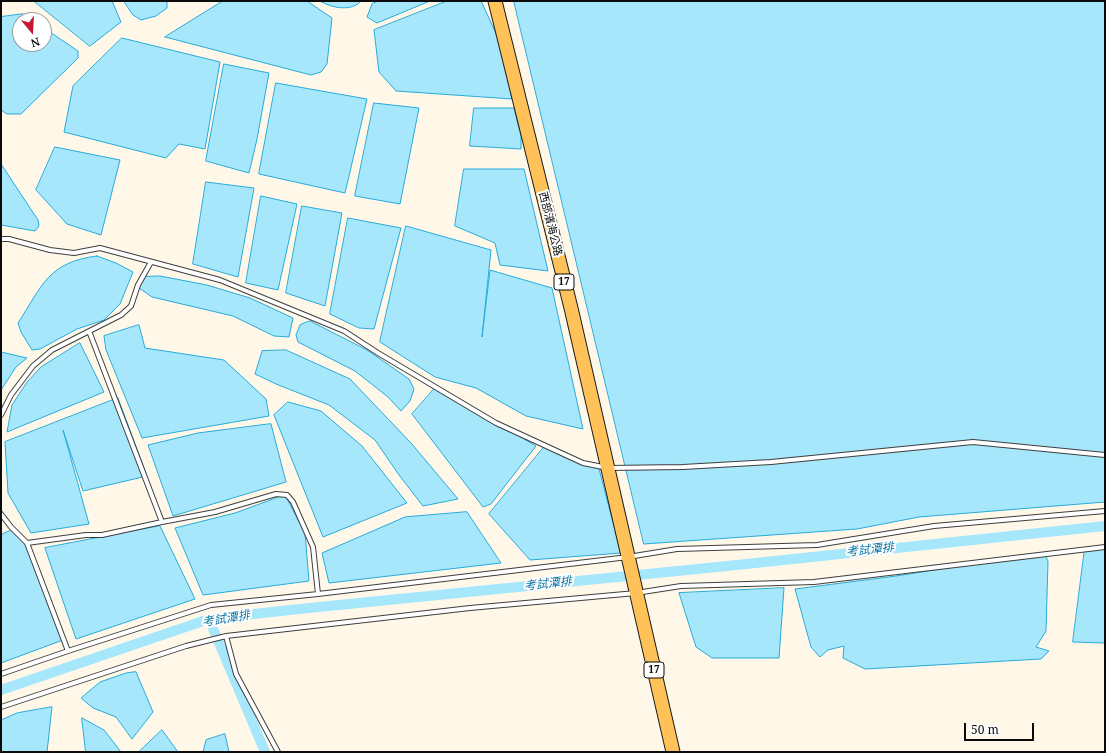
<!DOCTYPE html>
<html>
<head>
<meta charset="utf-8">
<style>
	body { margin:0 }
	#map { position:relative; width:1106px; height:753px; overflow:hidden; background:#fff8e9; font-family:"Noto Serif",serif }
	canvas { display:block }
	.frame { position:absolute; inset:0; border:2px solid #0b0b0b; pointer-events:none }
	.north { position:absolute; left:12px; top:12px; width:40px; height:40px; box-sizing:border-box; background:#fff; border:1px solid #9d9d9d; border-radius:50%; rotate:162deg; font-size:11px; font-weight:700; line-height:16px; text-align:center; color:#0b0b0b }
	.north::after { content:''; display:block; margin:auto; width:14px; height:18px; background:#c81635; clip-path:polygon(50% 0,100% 100%,50% 72%,0 100%) }
	.scale { position:absolute; left:964px; top:723px; width:70px; height:18px; box-sizing:border-box; border:2px solid #0b0b0b; border-top:0; padding-left:5px; font-size:12px; line-height:14px; white-space:nowrap; color:#0b0b0b; -webkit-text-stroke:3px #fff; paint-order:stroke }
</style>
</head>
<body>
<div id="map">
<canvas width="1106" height="753"></canvas>
<div class="frame"></div>
<div class="north">N</div>
<div class="scale">50 m</div>
</div>
<script>
const g = document.querySelector('canvas').getContext('2d');
g.lineJoin = 'round';
function fill(path, color) { g.fillStyle = color; g.fill(path, 'evenodd'); }
function trace(path, color, width, dash) { g.strokeStyle = color; g.lineWidth = width; g.lineCap = dash ? 'butt' : 'round'; g.setLineDash(dash || []); g.stroke(path); }
function drawText(font, color, halo, rows, align = 'center') {
  g.font = font + ' "Noto Serif","Noto Sans TC",serif'; g.lineWidth = 4; g.setLineDash([]); g.textBaseline = 'middle'; g.strokeStyle = halo; g.fillStyle = color; for (const [text, x, y, turn = 0] of rows) {
    g.save(); g.translate(x, y); g.rotate((+turn || 0) * Math.PI / 180); g.textAlign = isNaN(turn) ? turn : align; if (halo) g.strokeText(text, 0, 0); g.fillText(text, 0, 0); g.restore();
  }
}
const water = new Path2D(`
	M 34,1 L 112,1 L 121,22 L 90,46 Z
	M 124,1 L 167,1 L 167,8 L 156,16 L 141,20 L 133,15 Z
	M 223,1 L 307,1 L 332,18 L 327,64 L 321,72 L 311,75 L 165,37 Z
	M 320,1 L 361,1 C 352,12 331,8 320,1 Z
	M 378,1 L 430,1 L 377,23 L 367,17 L 372,4 Z
	M 447,1 L 481,1 L 500,42 L 512,99 L 396,91 L 379,72 L 374,30 Z
	M 514,1 L 1105,1 L 1105,502 L 919,517 L 857,529 L 644,544 Z
	M 23,14 L 31,20 L 20,20 L 20,44 L 44,44 L 44,28 L 78,51 L 78,58 L 21,114 L 7,114 L 1,110 L 1,17 Z
	M 122,38 L 220,62 L 205,149 L 179,144 L 166,158 L 64,132 L 73,86 Z
	M 224,64 L 269,73 L 257,139 L 249,173 L 206,161 Z
	M 276,83 L 367,99 L 345,193 L 259,174 Z
	M 374,103 L 419,108 L 400,204 L 355,196 Z
	M 474,108 L 514,108 L 521,136 L 521,149 L 470,146 Z
	M 55,147 L 120,160 L 101,235 L 67,224 L 36,190 Z
	M 1,164 L 38,220 L 39,226 L 35,231 L 1,225 Z
	M 464,169 L 524,169 L 548,271 L 500,265 L 495,243 L 455,226 Z
	M 206,182 L 254,188 L 238,277 L 193,264 Z
	M 261,196 L 297,204 L 278,290 L 246,283 Z
	M 302,206 L 342,213 L 325,306 L 286,293 Z
	M 348,218 L 401,228 L 374,329 L 359,328 L 330,314 Z
	M 406,226 L 491,250 L 482,337 L 490,270 L 552,288 L 583,429 L 526,416 L 476,388 L 435,377 L 380,342 Z
	M 97,256 L 116,263 L 133,272 L 120,304 L 104,320 L 77,329 L 40,349 L 32,350 L 21,332 L 18,323 C 42,286 48,262 97,256 Z
	M 160,276 L 207,285 L 250,298 L 293,318 L 289,337 L 274,336 L 233,316 L 152,297 L 139,288 L 140,277 Z
	M 310,321 L 367,350 L 409,379 L 414,389 L 410,401 L 401,411 L 388,397 L 355,371 L 298,342 L 296,335 L 300,325 Z
	M 139,325 L 145,348 L 224,360 L 266,399 L 269,416 L 142,438 L 106,350 L 104,336 Z
	M 80,343 L 104,392 L 7,432 L 12,405 L 27,382 L 41,367 Z
	M 286,350 L 350,379 L 411,443 L 458,499 L 423,506 L 399,475 L 375,440 L 329,405 L 276,384 L 255,374 L 262,351 Z
	M 1,352 L 27,358 L 16,367 L 1,390 Z
	M 436,387 L 536,446 L 491,504 L 483,507 L 412,414 Z
	M 118,398 L 147,476 L 83,491 L 63,430 L 89,524 L 31,533 L 8,493 L 5,442 Z
	M 288,402 L 321,411 L 362,446 L 407,503 L 323,537 L 274,415 Z
	M 271,424 L 286,482 L 173,516 L 148,445 L 198,433 Z
	M 545,446 L 599,469 L 621,553 L 530,560 L 489,514 Z
	M 285,495 L 305,533 L 309,581 L 203,595 L 175,528 L 235,513 Z
	M 467,512 L 501,563 L 329,583 L 322,553 L 405,517 Z
	M 160,526 L 195,599 L 76,639 L 45,548 Z
	M 14,529 L 24,539 L 63,640 L 1,663 L 1,535 Z
	M 1085,548 L 1105,549 L 1105,643 L 1073,642 Z
	M 1044,553 L 1048,561 L 1046,631 L 1036,647 L 1049,651 L 1041,659 L 865,669 L 843,658 L 844,646 L 828,650 L 820,657 L 811,647 L 795,589 L 896,576 Z
	M 784,588 L 779,658 L 712,658 L 696,647 L 679,593 Z
	M 136,672 L 153,712 L 132,739 L 116,717 L 93,708 L 81,698 L 100,682 L 126,673 Z
	M 52,707 L 47,752 L 1,752 L 1,720 L 17,713 Z
	M 82,718 L 104,730 L 121,752 L 86,752 Z
	M 162,730 L 178,752 L 139,752 Z
	M 225,734 L 229,752 L 203,752 L 206,740 Z`);
const canal = new Path2D(`
	M 209,619 L 265,752
	M 1,690 L 209,619 L 299,609 L 727,566 L 1105,526`);
const service = new Path2D(`
	M 1,239 L 9,239 L 50,250 L 74,253 L 100,248 L 220,280 L 344,331 L 378,353 L 496,423 L 583,463 L 608,468 L 683,467 L 771,462 L 973,442 L 1105,455
	M 1,415 L 11,395 L 33,366 L 52,350 L 121,315 L 131,306 L 138,285 L 151,262
	M 1,514 L 11,527 L 27,543 L 68,651
	M 162,522 L 215,512 L 276,494 L 287,495 L 293,502 L 313,547 L 318,594
	M 27,543 L 86,535 L 102,535 L 162,522 L 89,331
	M 226,636 L 236,674 L 278,752
	M 1,674 L 68,651 L 211,605 L 318,594 L 628,557 L 677,549 L 817,545 L 934,526 L 1105,511
	M 1,707 L 186,646 L 226,636 L 470,608 L 636,593 L 681,586 L 814,582 L 1105,547`);
const primary = new Path2D(`
	M 495,1 L 571,308 L 673,752`);
const shields = [
	[564,282,20],
	[654,670,20]
];
const shieldNames = [
	["17",564,282],
	["17",654,670]
];
const streetNames = [
	["西部濱海公路",550,224,76]
];
const waterNames = [
	["考試潭排",870,550,-6],
	["考試潭排",548,584,-6],
	["考試潭排",226,619,-9]
];
fill(water, '#a7e7fc');
trace(water, '#27aadb', 1);
trace(canal, '#a7e7fc', 10);
trace(service, '#3e3e3e', 6);
trace(primary, '#1c1c1c', 15);
trace(service, '#fff', 4);
trace(primary, '#ffc259', 13);
for (const [x, y, w] of shields) { const box = new Path2D(); box.roundRect(x - w / 2, y - 8, w, 16, 3); g.fillStyle = '#fff'; g.fill(box); trace(box, '#0b0b0b', 1); }
drawText('bold 10px', '#0b0b0b', null, shieldNames);
drawText('11px', '#0b0b0b', '#fff', streetNames);
drawText('italic 12px', '#0976a8', '#fff', waterNames);
</script>
</body>
</html>
